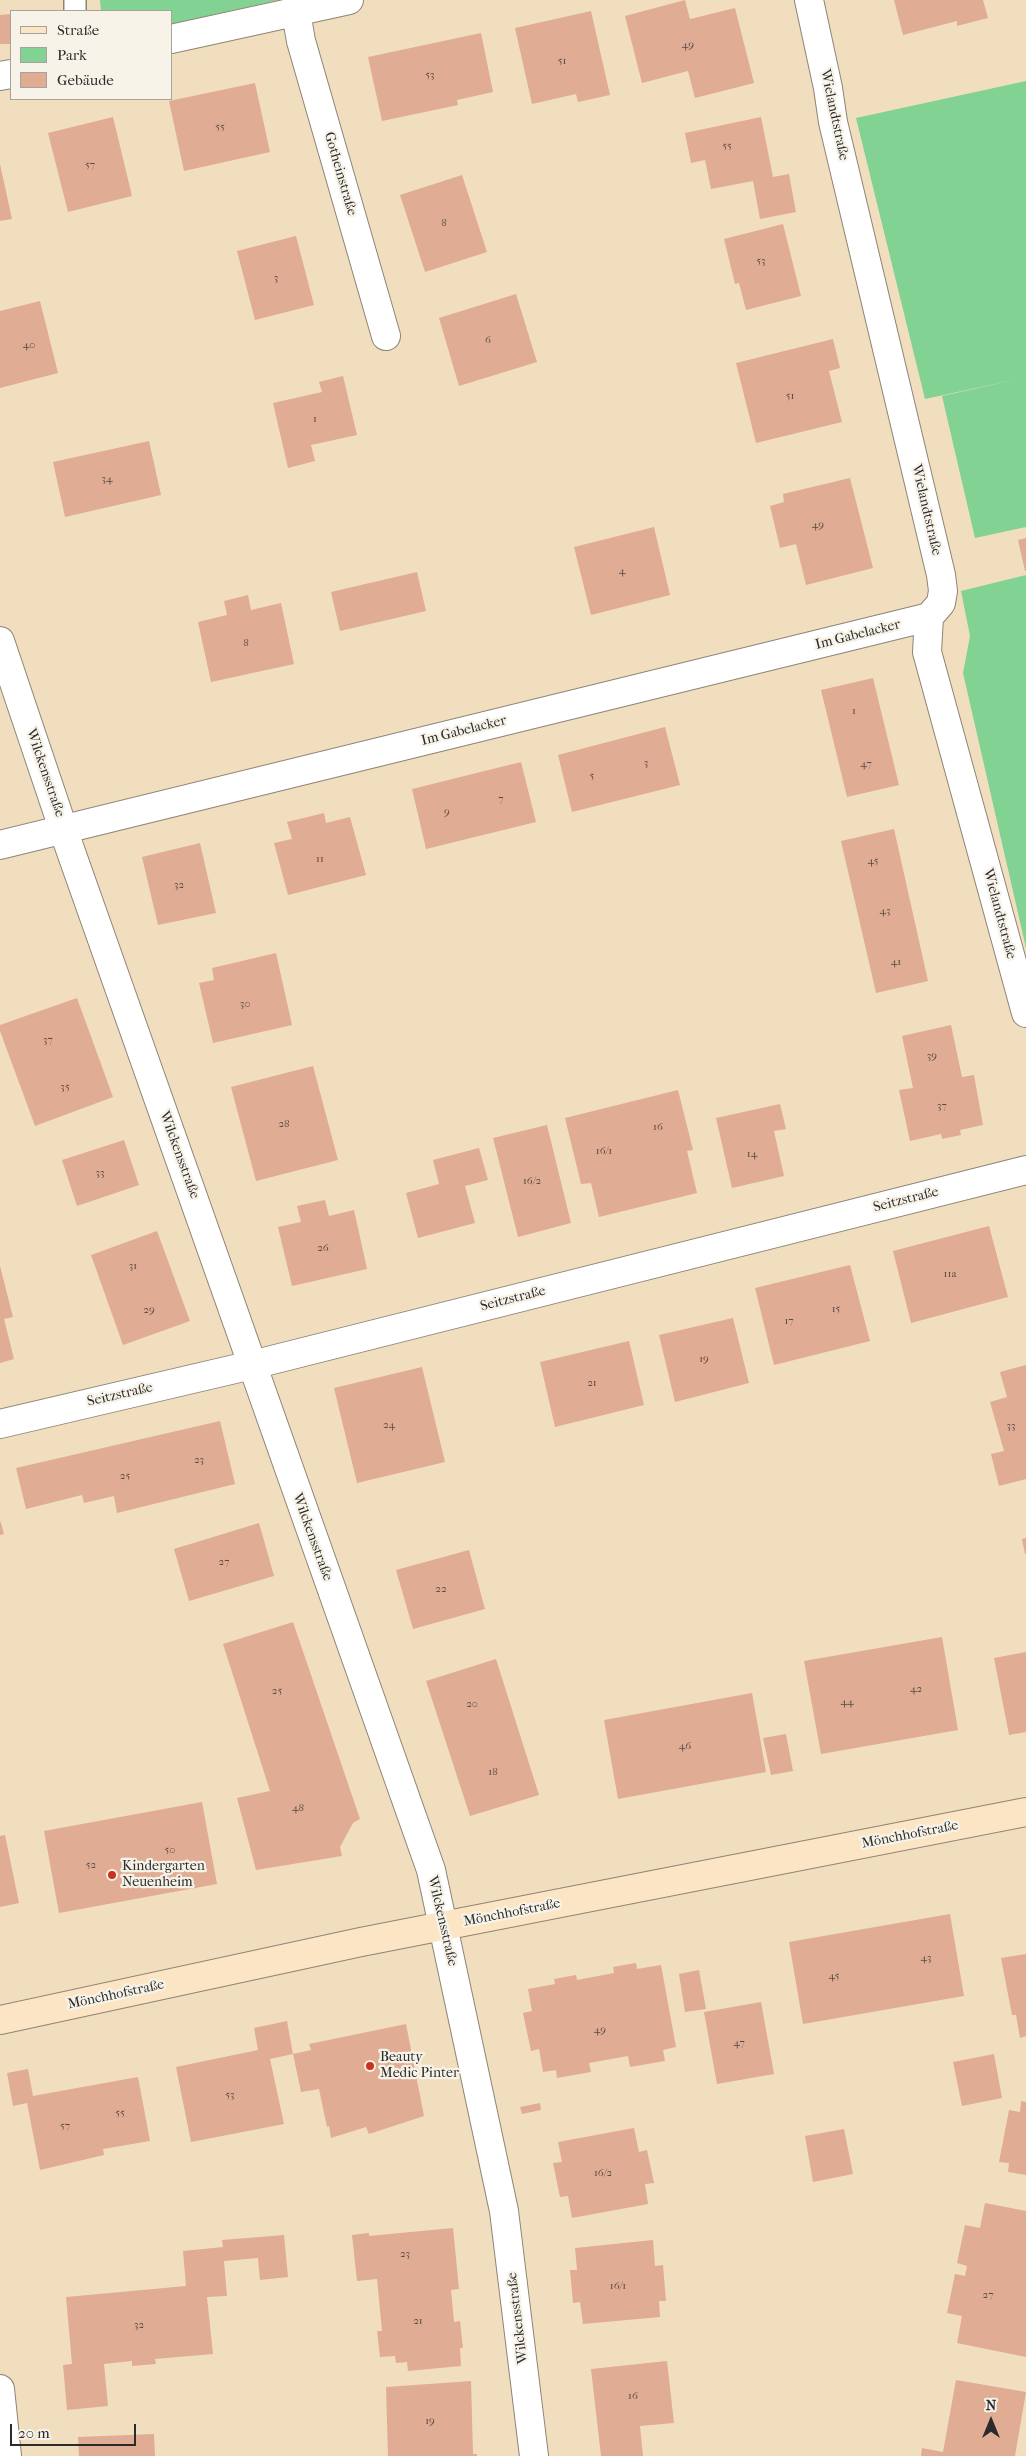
<!DOCTYPE html>
<html>
<head>
<meta charset="utf-8">
<style>
	body { margin:0 }
	#map { position:relative; width:1026px; height:2456px; overflow:hidden; background:#f1debf; font-family:"IM FELL French Canon",serif }
	canvas { display:block }
	.legend { position:absolute; left:10px; top:10px; width:162px; height:90px; box-sizing:border-box; background:#f7f3e8; border:1px solid #a5a39c; margin:0; padding:6px 9px; list-style:none; font-size:15px; color:#2b2b2b }
	.legend li { display:flex; align-items:center; gap:10px; height:25px }
	.legend b { width:25px; border:1px solid #a5a39c }
	.north { position:absolute; left:966px; top:2396px; width:50px; height:50px; -webkit-text-stroke:4px #f7f3e8; paint-order:stroke; rotate:0deg; font-size:14px; font-weight:700; line-height:20px; text-align:center; color:#2b2b2b }
	.north::after { content:''; display:block; margin:auto; width:18px; height:22px; background:#2b2b2b; clip-path:polygon(50% 0,100% 100%,50% 72%,0 100%) }
	.scale { position:absolute; left:10px; top:2424px; width:126px; height:22px; box-sizing:border-box; border:2px solid #2b2b2b; border-top:0; padding-left:6px; font-size:15px; line-height:18px; white-space:nowrap; color:#2b2b2b; -webkit-text-stroke:4px #f7f3e8; paint-order:stroke }
</style>
</head>
<body>
<div id="map">
<canvas width="1026" height="2456"></canvas>
<ul class="legend">
<li><b style="height:6px;background:#fce5c4"></b>Straße</li>
<li><b style="height:14px;background:#81d293"></b>Park</li>
<li><b style="height:14px;background:#e0ac93"></b>Gebäude</li>
</ul>
<div class="north">N</div>
<div class="scale">20 m</div>
</div>
<script>
const g = document.querySelector('canvas').getContext('2d');
g.lineJoin = 'round';
function fill(path, color) { g.fillStyle = color; g.fill(path, 'evenodd'); }
function trace(path, color, width, dash) { g.strokeStyle = color; g.lineWidth = width; g.lineCap = dash ? 'butt' : 'round'; g.setLineDash(dash || []); g.stroke(path); }
function drawText(font, color, halo, rows, align = 'center') {
  g.font = font + ' "IM FELL French Canon",serif'; g.lineWidth = 4.5; g.setLineDash([]); g.textBaseline = 'middle'; g.strokeStyle = halo; g.fillStyle = color; for (const [text, x, y, turn = 0] of rows) {
    g.save(); g.translate(x, y); g.rotate((+turn || 0) * Math.PI / 180); g.textAlign = isNaN(turn) ? turn : align; if (halo) g.strokeText(text, 0, 0); g.fillText(text, 0, 0); g.restore();
  }
}
const green = new Path2D(`
	M 100,0 L 279,0 L 171,24 L 171,11 L 101,11 Z
	M 1026,81 L 1026,527 L 975,538 L 942,396 L 1023,378 L 925,399 L 856,118 Z
	M 1026,575 L 1026,948 L 963,673 L 970,636 L 961,591 Z`);
const building = new Path2D(`
	M 685,0 L 690,19 L 735,8 L 754,83 L 695,98 L 688,71 L 642,83 L 625,16 Z
	M 894,0 L 983,0 L 988,18 L 957,26 L 957,21 L 903,35 Z
	M 591,11 L 610,95 L 578,102 L 576,94 L 532,104 L 515,28 Z
	M 11,14 L 11,44 L 0,44 L 0,15 Z
	M 481,33 L 493,92 L 457,100 L 458,105 L 382,121 L 368,57 Z
	M 255,83 L 270,152 L 184,171 L 169,101 Z
	M 113,117 L 132,196 L 68,212 L 48,133 Z
	M 761,117 L 773,177 L 789,174 L 796,212 L 760,219 L 753,181 L 711,189 L 705,160 L 691,163 L 685,133 Z
	M 0,164 L 12,219 L 0,221 Z
	M 462,175 L 487,252 L 425,272 L 400,195 Z
	M 783,224 L 801,296 L 746,310 L 739,283 L 735,284 L 724,239 Z
	M 296,236 L 314,305 L 255,320 L 237,251 Z
	M 516,294 L 537,362 L 459,386 L 439,318 Z
	M 40,301 L 58,373 L 0,388 L 0,311 Z
	M 833,339 L 840,368 L 829,371 L 842,422 L 756,443 L 736,363 Z
	M 343,376 L 357,435 L 311,445 L 315,461 L 288,468 L 273,403 L 322,392 L 319,382 Z
	M 149,441 L 161,495 L 65,517 L 53,462 Z
	M 850,478 L 873,568 L 806,585 L 796,544 L 780,548 L 770,506 L 784,502 L 783,494 Z
	M 654,527 L 670,595 L 591,615 L 574,547 Z
	M 1026,538 L 1026,571 L 1025,571 L 1018,540 Z
	M 417,572 L 426,611 L 340,631 L 331,592 Z
	M 248,595 L 251,610 L 281,603 L 294,664 L 211,682 L 198,622 L 227,615 L 224,601 Z
	M 873,678 L 899,785 L 847,797 L 821,690 Z
	M 665,727 L 680,785 L 572,812 L 558,755 Z
	M 521,762 L 536,822 L 426,849 L 412,789 Z
	M 324,813 L 326,823 L 350,817 L 366,875 L 288,895 L 274,843 L 292,839 L 287,822 Z
	M 894,829 L 928,981 L 876,993 L 841,841 Z
	M 200,843 L 216,913 L 158,925 L 142,857 Z
	M 276,953 L 292,1025 L 213,1043 L 199,983 L 214,980 L 212,968 Z
	M 77,998 L 113,1097 L 35,1126 L 0,1031 L 0,1025 Z
	M 951,1025 L 962,1077 L 974,1075 L 983,1125 L 960,1130 L 961,1135 L 942,1139 L 941,1134 L 910,1141 L 899,1090 L 913,1088 L 902,1036 Z
	M 313,1066 L 338,1160 L 256,1181 L 231,1087 Z
	M 678,1090 L 693,1150 L 687,1151 L 697,1193 L 599,1217 L 591,1183 L 581,1184 L 565,1118 Z
	M 780,1104 L 786,1129 L 774,1131 L 784,1176 L 732,1188 L 716,1118 Z
	M 547,1125 L 571,1223 L 518,1237 L 493,1138 Z
	M 124,1140 L 139,1185 L 77,1206 L 62,1160 Z
	M 479,1148 L 488,1180 L 465,1186 L 475,1223 L 418,1238 L 406,1193 L 439,1184 L 433,1160 Z
	M 325,1200 L 329,1216 L 354,1210 L 367,1269 L 292,1286 L 278,1227 L 301,1222 L 297,1206 Z
	M 989,1226 L 1008,1297 L 911,1323 L 893,1251 Z
	M 157,1231 L 190,1321 L 123,1345 L 91,1255 Z
	M 850,1265 L 870,1341 L 774,1365 L 755,1288 Z
	M 0,1266 L 13,1317 L 4,1319 L 14,1359 L 0,1363 Z
	M 733,1318 L 749,1383 L 675,1402 L 659,1335 Z
	M 629,1341 L 644,1405 L 555,1427 L 540,1362 Z
	M 1026,1365 L 1026,1479 L 999,1486 L 991,1454 L 1004,1451 L 990,1402 L 1007,1397 L 1000,1372 Z
	M 422,1367 L 445,1462 L 357,1483 L 334,1388 Z
	M 220,1421 L 235,1484 L 117,1513 L 114,1496 L 84,1503 L 82,1495 L 26,1509 L 16,1468 Z
	M 0,1520 L 4,1534 L 0,1535 Z
	M 259,1523 L 274,1576 L 189,1601 L 174,1549 Z
	M 1026,1538 L 1026,1554 L 1025,1554 L 1022,1539 Z
	M 469,1550 L 485,1609 L 413,1629 L 396,1570 Z
	M 293,1622 L 360,1819 L 353,1823 L 340,1847 L 342,1856 L 256,1870 L 237,1798 L 270,1791 L 223,1644 Z
	M 942,1637 L 958,1730 L 821,1754 L 804,1661 Z
	M 1026,1652 L 1026,1732 L 1009,1735 L 994,1658 Z
	M 496,1659 L 539,1795 L 470,1816 L 426,1681 Z
	M 752,1693 L 766,1772 L 618,1799 L 604,1720 Z
	M 786,1734 L 793,1771 L 771,1775 L 763,1738 Z
	M 202,1802 L 217,1884 L 59,1913 L 44,1831 Z
	M 5,1835 L 19,1903 L 0,1907 L 0,1836 Z
	M 950,1914 L 964,1996 L 803,2024 L 789,1942 Z
	M 1026,1954 L 1026,2036 L 1020,2038 L 1016,2015 L 1012,2015 L 1001,1958 Z
	M 636,1963 L 637,1969 L 661,1965 L 676,2047 L 663,2050 L 665,2061 L 630,2067 L 628,2056 L 589,2063 L 591,2072 L 557,2078 L 556,2070 L 543,2072 L 539,2049 L 531,2051 L 523,2013 L 532,2011 L 528,1989 L 555,1984 L 554,1979 L 576,1975 L 577,1980 L 614,1973 L 613,1967 Z
	M 699,1970 L 706,2009 L 685,2012 L 679,1974 Z
	M 761,2002 L 774,2074 L 717,2084 L 704,2012 Z
	M 287,2021 L 293,2054 L 270,2059 L 284,2124 L 191,2142 L 176,2067 L 258,2050 L 254,2028 Z
	M 406,2024 L 424,2116 L 369,2134 L 366,2127 L 331,2138 L 329,2126 L 327,2127 L 319,2089 L 301,2092 L 293,2054 L 311,2050 L 309,2044 Z
	M 994,2054 L 1002,2098 L 962,2106 L 953,2062 Z
	M 28,2069 L 33,2096 L 138,2077 L 150,2141 L 103,2149 L 104,2155 L 40,2170 L 27,2103 L 13,2106 L 7,2073 Z
	M 1021,2101 L 1026,2102 L 1026,2175 L 1008,2172 L 1009,2163 L 999,2162 L 1009,2110 L 1020,2112 Z
	M 540,2103 L 541,2110 L 522,2114 L 520,2107 Z
	M 634,2128 L 639,2152 L 647,2150 L 654,2183 L 645,2184 L 648,2204 L 572,2218 L 568,2196 L 560,2197 L 553,2163 L 562,2162 L 558,2142 Z
	M 844,2129 L 853,2174 L 813,2182 L 805,2136 Z
	M 985,2203 L 1026,2211 L 1026,2357 L 957,2343 L 962,2316 L 947,2313 L 955,2274 L 965,2276 L 967,2266 L 957,2263 L 965,2225 L 980,2228 Z
	M 453,2228 L 459,2289 L 451,2290 L 454,2322 L 460,2321 L 463,2348 L 460,2348 L 461,2366 L 408,2371 L 407,2362 L 396,2363 L 395,2356 L 380,2357 L 377,2331 L 382,2331 L 377,2279 L 357,2281 L 352,2235 L 369,2233 L 369,2236 Z
	M 284,2235 L 288,2277 L 260,2280 L 258,2258 L 224,2261 L 227,2296 L 207,2297 L 213,2354 L 155,2359 L 156,2364 L 132,2366 L 132,2361 L 104,2364 L 108,2406 L 67,2410 L 63,2365 L 72,2364 L 66,2297 L 186,2286 L 183,2251 L 223,2247 L 222,2240 Z
	M 653,2240 L 655,2266 L 663,2265 L 666,2301 L 659,2301 L 660,2317 L 583,2324 L 580,2302 L 573,2303 L 570,2270 L 577,2270 L 575,2248 Z
	M 667,2361 L 674,2423 L 640,2426 L 643,2456 L 601,2456 L 591,2369 Z
	M 956,2380 L 1026,2392 L 1015,2456 L 921,2456 L 922,2448 L 943,2452 Z
	M 471,2381 L 473,2454 L 477,2454 L 477,2456 L 388,2456 L 386,2387 Z
	M 154,2434 L 155,2456 L 79,2456 L 78,2437 Z`);
const lane = new Path2D(`
	M 75,0 L 75,11`);
const street = new Path2D(`
	M 809,0 L 828,88 L 833,122 L 941,575 L 943,591 L 941,603 L 929,617 L 927,652 L 1026,1013
	M 296,12 L 301,41 L 386,336
	M 171,39 L 349,0
	M 0,76 L 11,74
	M 0,641 L 70,849 L 431,1870 L 504,2211 L 534,2456
	M 0,845 L 929,617
	M 0,1424 L 252,1365 L 1026,1170
	M 0,2389 L 7,2456`);
const secondary = new Path2D(`
	M 0,2020 L 361,1942 L 1026,1812`);
const markers = [
	[112,1875,5,"#c8321e"],
	[370,2066,5,"#c8321e"]
];
const numberNames = [
	["49",688,45],
	["51",562,61],
	["53",430,75],
	["55",220,127],
	["55",727,146],
	["57",90,165],
	["8",444,223],
	["53",761,261],
	["3",276,278],
	["6",488,340],
	["40",29,345],
	["51",790,396],
	["1",315,419],
	["34",107,479],
	["49",818,525],
	["4",622,571],
	["8",246,643],
	["1",854,711],
	["3",646,763],
	["47",866,764],
	["5",592,776],
	["7",501,799],
	["9",447,812],
	["11",320,859],
	["45",873,861],
	["32",179,885],
	["43",885,911],
	["41",896,962],
	["30",245,1004],
	["37",48,1040],
	["39",932,1056],
	["35",65,1087],
	["37",942,1106],
	["28",284,1124],
	["16",658,1127],
	["16/1",604,1151],
	["14",752,1154],
	["33",100,1173],
	["16/2",532,1181],
	["26",323,1248],
	["31",133,1266],
	["11a",950,1274],
	["15",836,1309],
	["29",149,1310],
	["17",789,1321],
	["19",704,1359],
	["21",592,1383],
	["24",389,1425],
	["33",1011,1426],
	["23",199,1460],
	["25",125,1476],
	["27",224,1562],
	["22",441,1589],
	["42",916,1689],
	["25",277,1691],
	["44",847,1702],
	["20",472,1704],
	["46",685,1746],
	["18",493,1772],
	["48",298,1808],
	["50",170,1850],
	["52",91,1865],
	["43",926,1958],
	["45",834,1976],
	["49",600,2030],
	["47",739,2043],
	["53",230,2095],
	["55",120,2113],
	["57",65,2126],
	["16/2",603,2173],
	["23",405,2254],
	["16/1",618,2286],
	["27",988,2295],
	["21",418,2321],
	["32",139,2325],
	["16",633,2396],
	["19",430,2421]
];
const streetNames = [
	["Wielandtstraße",834,115,78],
	["Gotheinstraße",340,174,74],
	["Wielandtstraße",926,510,77],
	["Im Gabelacker",858,635,-14],
	["Im Gabelacker",464,731,-14],
	["Wilckensstraße",45,773,71],
	["Wielandtstraße",999,914,75],
	["Wilckensstraße",179,1155,70],
	["Seitzstraße",906,1200,-14],
	["Seitzstraße",513,1299,-14],
	["Seitzstraße",120,1395,-13],
	["Wilckensstraße",312,1537,70],
	["Mönchhofstraße",910,1835,-11],
	["Mönchhofstraße",512,1913,-11],
	["Wilckensstraße",442,1921,77],
	["Mönchhofstraße",116,1995,-12],
	["Wilckensstraße",518,2318,-97]
];
const poiNames = [
	["Kindergarten",122,1867],
	["Neuenheim",122,1883],
	["Beauty",380,2058],
	["Medic Pinter",380,2074]
];
fill(green, '#81d293');
fill(building, '#e0ac93');
trace(lane, '#8e8475', 24);
trace(street, '#8e8475', 30);
trace(secondary, '#8e8475', 30);
trace(lane, '#fff', 21);
trace(street, '#fff', 28);
trace(secondary, '#fce5c4', 28);
for (const [x, y, r, color] of markers) { const dot = new Path2D(); dot.arc(x, y, r, 0, 2 * Math.PI); g.fillStyle = color; g.fill(dot); trace(dot, '#f7f3e8', 2); }
drawText('11px', '#584b45', null, numberNames);
drawText('14px', '#2b2b2b', '#f7f3e8', streetNames);
drawText('14px', '#2b2b2b', '#f7f3e8', poiNames, 'left');
</script>
</body>
</html>
